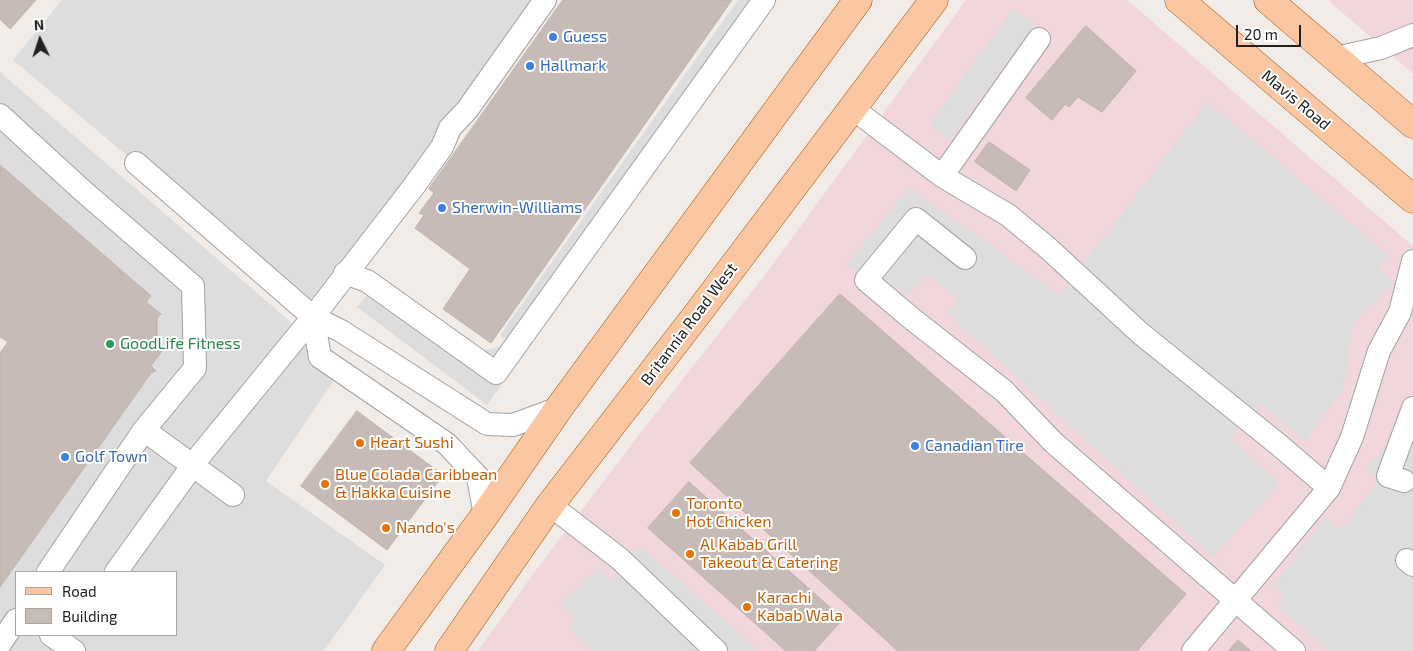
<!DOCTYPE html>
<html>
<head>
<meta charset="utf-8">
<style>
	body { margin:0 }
	#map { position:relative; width:1413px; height:651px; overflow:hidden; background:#f1ece8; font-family:"Exo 2",sans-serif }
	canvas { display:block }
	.legend { position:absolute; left:15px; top:571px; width:162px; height:65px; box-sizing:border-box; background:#fff; border:1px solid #a6a6a6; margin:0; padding:6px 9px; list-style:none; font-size:15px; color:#212121 }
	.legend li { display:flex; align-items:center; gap:10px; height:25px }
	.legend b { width:25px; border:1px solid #a6a6a6 }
	.north { position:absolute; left:15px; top:15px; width:50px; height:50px; -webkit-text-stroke:4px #fff; paint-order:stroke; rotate:356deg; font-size:14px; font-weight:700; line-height:20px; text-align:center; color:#212121 }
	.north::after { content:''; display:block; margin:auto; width:18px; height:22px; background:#212121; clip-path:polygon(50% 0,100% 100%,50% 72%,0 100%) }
	.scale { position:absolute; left:1236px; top:25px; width:65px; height:22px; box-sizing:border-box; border:2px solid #212121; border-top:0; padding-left:6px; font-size:15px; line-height:18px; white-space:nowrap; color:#212121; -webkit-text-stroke:4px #fff; paint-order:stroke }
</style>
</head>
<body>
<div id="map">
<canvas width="1413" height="651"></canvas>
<ul class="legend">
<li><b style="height:6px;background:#fbc7a2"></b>Road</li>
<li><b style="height:14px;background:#c6bbb7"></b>Building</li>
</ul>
<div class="north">N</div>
<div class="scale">20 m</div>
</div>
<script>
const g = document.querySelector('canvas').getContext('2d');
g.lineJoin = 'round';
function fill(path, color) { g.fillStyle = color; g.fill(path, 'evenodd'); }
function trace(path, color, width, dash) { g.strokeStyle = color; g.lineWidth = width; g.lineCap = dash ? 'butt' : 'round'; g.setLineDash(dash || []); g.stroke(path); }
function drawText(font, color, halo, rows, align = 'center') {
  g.font = font + ' "Exo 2",sans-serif'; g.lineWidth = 4; g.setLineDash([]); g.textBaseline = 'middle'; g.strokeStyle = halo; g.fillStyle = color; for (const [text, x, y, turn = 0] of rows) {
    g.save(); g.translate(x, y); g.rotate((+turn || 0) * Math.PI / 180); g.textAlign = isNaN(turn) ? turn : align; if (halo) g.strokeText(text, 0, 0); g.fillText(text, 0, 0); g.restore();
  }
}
const commercial = new Path2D(`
	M 966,0 L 1127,0 L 1413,246 L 1413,651 L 478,651 L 536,570 L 638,436 L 764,276 Z
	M 1328,0 L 1413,0 L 1413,74 Z`);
const parking = new Path2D(`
	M 62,0 L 544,0 L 313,317 L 136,163 L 13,60 Z
	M 738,0 L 777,0 L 487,405 L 357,307 L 382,278 L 484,350 L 513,345 L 500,335 Z
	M 1013,9 L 1034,24 L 950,140 L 929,125 Z
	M 0,72 L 343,367 L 266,481 L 385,565 L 324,651 L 0,651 L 0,587 L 151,373 L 156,371 L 151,366 L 162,351 L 157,348 L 157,318 L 161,314 L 146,302 L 151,296 L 0,165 ZM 16,572 L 176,572 L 176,635 L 16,635 Z
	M 1207,102 L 1389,256 L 1378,267 L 1394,283 L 1353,323 L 1343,390 L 1304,441 L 1261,404 L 1230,438 L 1279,484 L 1213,557 L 948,314 L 958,301 L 929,274 L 908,294 L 846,265 L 909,188 L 1060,295 Z
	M 1413,416 L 1413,651 L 1329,651 L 1277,605 L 1283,592 L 1274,584 L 1325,518 L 1340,530 L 1379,480 L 1366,468 Z
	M 641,547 L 759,651 L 593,651 L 568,629 L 576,618 L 559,605 L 597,568 L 609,580 Z`);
const building = new Path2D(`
	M 0,0 L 36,0 L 10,29 L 0,19 Z
	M 563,0 L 732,0 L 491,343 L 443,309 L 470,269 L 415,228 L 424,215 L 419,213 L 434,193 L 429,189 Z
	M 1086,26 L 1136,71 L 1102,112 L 1078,97 L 1069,107 L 1065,104 L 1052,120 L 1026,98 Z
	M 989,142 L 1030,170 L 1016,191 L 975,162 Z
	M 0,165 L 151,296 L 146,302 L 161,314 L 157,318 L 157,348 L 162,351 L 151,366 L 156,371 L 151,373 L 0,587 L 0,353 L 8,342 L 0,337 Z
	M 840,294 L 1186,594 L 1137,651 L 898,651 L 690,463 Z
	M 357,411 L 443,475 L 387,550 L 301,486 Z
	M 689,482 L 843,619 L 814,651 L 786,651 L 648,528 Z
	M 1238,640 L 1251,651 L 1229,651 Z`);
const minor = new Path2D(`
	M 1335,58 L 1381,48 L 1413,35
	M 852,108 L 942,176 L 1008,215 L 1049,249 L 1140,333 L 1279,445 L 1329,488
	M 0,115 L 83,191 L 193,286 L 195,368 L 144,430 L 48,572
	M 136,163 L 313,317 L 341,331 L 487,424 L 513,425 L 559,408
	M 942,176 L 1039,39
	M 965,258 L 916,219 L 866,280 L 911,318 L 1004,391 L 1054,443 L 1294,651
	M 345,273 L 367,281 L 496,373 L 764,0
	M 313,317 L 320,357 L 447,444 L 478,477 L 485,515
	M 144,430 L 233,495
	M 1404,481 L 1388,476 L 1413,408
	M 550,505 L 620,559 L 716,651
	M 1407,560 L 1413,565
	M 116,572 L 198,458 L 313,317 L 414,186 L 442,147 L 450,128 L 467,110 L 545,0
	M 51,635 L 74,651
	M 0,644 L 16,620
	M 1193,651 L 1329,488 L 1352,437 L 1379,351 L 1400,312 L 1413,261`);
const major = new Path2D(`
	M 1179,0 L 1413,199
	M 1268,0 L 1413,124
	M 386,651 L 485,515 L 559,408 L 858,0
	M 449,651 L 550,505 L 698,313 L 934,0`);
const markers = [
	[553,37,5,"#3f7fe0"],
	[530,66,5,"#3f7fe0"],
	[442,208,5,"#3f7fe0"],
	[110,344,5,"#2e9e5b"],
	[360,443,5,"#e8710a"],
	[915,446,5,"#3f7fe0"],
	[65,457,5,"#3f7fe0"],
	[325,484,5,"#e8710a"],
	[676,513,5,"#e8710a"],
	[386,528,5,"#e8710a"],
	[690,554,5,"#e8710a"],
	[747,607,5,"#e8710a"]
];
const shopNames = [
	["Guess",563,37],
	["Hallmark",540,66],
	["Sherwin-Williams",452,208],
	["Canadian Tire",925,446],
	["Golf Town",75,457]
];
const streetNames = [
	["Mavis Road",1296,100,40],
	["Britannia Road West",689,324,-53]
];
const leisureNames = [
	["GoodLife Fitness",120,344]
];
const foodNames = [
	["Heart Sushi",370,443],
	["Blue Colada Caribbean",335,475],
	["& Hakka Cuisine",335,493],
	["Toronto",686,504],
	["Hot Chicken",686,522],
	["Nando's",396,528],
	["Al Kabab Grill",700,545],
	["Takeout & Catering",700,563],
	["Karachi",757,598],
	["Kabab Wala",757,616]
];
fill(commercial, '#f1d7db');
fill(parking, '#ddd');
fill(building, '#c6bbb7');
trace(building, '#c3b1aa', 1);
trace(minor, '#a2a2a2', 24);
trace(major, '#9c5002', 29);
trace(minor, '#fff', 22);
trace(major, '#fbc7a2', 28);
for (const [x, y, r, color] of markers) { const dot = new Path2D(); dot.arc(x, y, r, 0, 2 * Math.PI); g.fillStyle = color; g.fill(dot); trace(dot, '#fff', 2); }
drawText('16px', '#366cbe', '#fff', shopNames, 'left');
drawText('16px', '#212121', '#fff', streetNames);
drawText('16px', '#27864d', '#fff', leisureNames, 'left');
drawText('16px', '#c56008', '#fff', foodNames, 'left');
</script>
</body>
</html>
